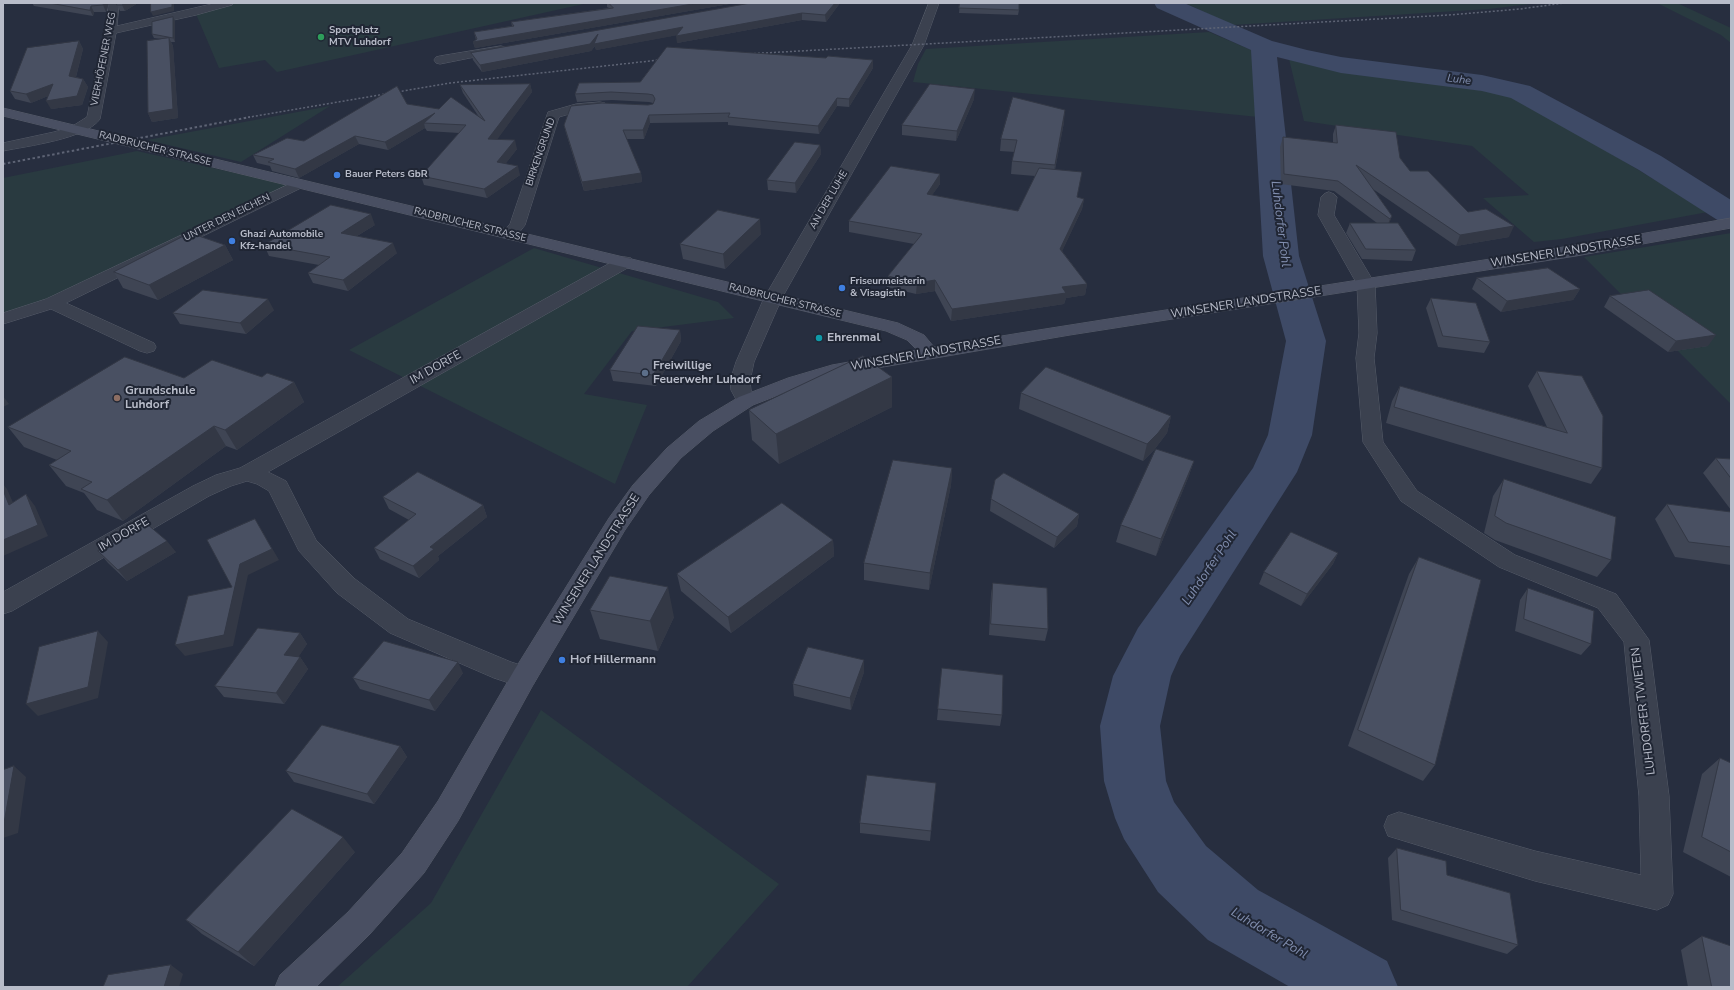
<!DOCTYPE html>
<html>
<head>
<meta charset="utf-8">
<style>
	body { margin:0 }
	#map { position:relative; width:1734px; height:990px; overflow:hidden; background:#272e3f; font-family:"Nunito Sans",sans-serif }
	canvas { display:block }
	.frame { position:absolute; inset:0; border:4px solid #b8bcc9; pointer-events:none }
</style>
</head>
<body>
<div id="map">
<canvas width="1734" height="990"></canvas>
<div class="frame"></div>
</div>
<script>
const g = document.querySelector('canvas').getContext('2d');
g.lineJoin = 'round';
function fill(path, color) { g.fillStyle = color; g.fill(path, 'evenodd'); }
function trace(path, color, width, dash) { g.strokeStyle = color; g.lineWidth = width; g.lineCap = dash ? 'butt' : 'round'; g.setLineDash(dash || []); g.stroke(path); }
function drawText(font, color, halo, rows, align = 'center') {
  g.font = font + ' "Nunito Sans",sans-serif'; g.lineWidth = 4; g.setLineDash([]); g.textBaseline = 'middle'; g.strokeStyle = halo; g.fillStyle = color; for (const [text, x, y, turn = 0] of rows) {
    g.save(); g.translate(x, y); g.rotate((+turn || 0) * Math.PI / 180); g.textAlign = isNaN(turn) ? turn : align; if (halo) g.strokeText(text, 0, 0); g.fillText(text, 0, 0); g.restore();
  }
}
const green = new Path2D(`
	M 233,3 L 588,3 L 277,72 L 265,60 L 219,68 L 196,14 Z
	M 1185,3 L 1538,3 L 1489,9 L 1232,25 Z
	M 1657,3 L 1677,3 L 1731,28 L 1731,43 L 1721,35 Z
	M 1209,32 L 1256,52 L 1268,118 L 913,82 L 918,64 L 926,49 Z
	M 1289,59 L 1516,96 L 1708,212 L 1562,239 L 1534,242 L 1483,198 L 1529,195 L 1472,146 L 1304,121 Z
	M 330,106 L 241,162 L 147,140 Z
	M 137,151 L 289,185 L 55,298 L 3,315 L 3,178 Z
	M 1731,233 L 1731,404 L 1584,257 Z
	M 534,248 L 718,302 L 734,318 L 632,331 L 584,394 L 647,405 L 615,484 L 349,350 Z
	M 541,710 L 779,884 L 687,987 L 337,987 L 431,903 Z`);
const river = new Path2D(`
	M 1154,3 L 1184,3 L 1272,41 L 1307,50 L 1341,57 L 1482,75 L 1530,86 L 1661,156 L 1731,200 L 1731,224 L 1719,221 L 1639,170 L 1511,98 L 1482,91 L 1341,73 L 1277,57 L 1299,256 L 1326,341 L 1312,435 L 1297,472 L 1180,656 L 1171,676 L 1160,726 L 1166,781 L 1174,802 L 1206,846 L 1258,890 L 1387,961 L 1398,987 L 1290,987 L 1208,940 L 1158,892 L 1124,839 L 1115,818 L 1104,781 L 1100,726 L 1113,676 L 1138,628 L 1253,468 L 1268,435 L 1286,341 L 1263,256 L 1251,50 L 1157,8 Z`);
const street = new Path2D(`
	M 109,3 L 119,3 L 117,26 L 216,3 L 233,3 L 232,5 L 196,15 L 116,33 L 100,119 C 86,139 27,146 3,151 L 3,143 L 54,132 L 71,127 L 87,117 L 105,31 Z
	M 929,3 L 939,3 L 924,45 L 782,298 L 754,362 L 750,381 L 751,390 L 756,401 L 753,405 L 746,407 L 739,405 L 731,390 L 730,381 L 736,362 L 764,298 L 912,45 Z
	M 501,46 L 505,47 L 507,49 L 505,51 L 440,64 L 436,63 L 434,60 L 436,57 L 440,56 Z
	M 600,102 L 605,103 L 606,106 L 605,109 L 576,112 L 559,117 L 525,225 C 519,233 514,240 503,237 L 501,234 L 510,224 L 548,112 L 576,104 Z
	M 298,180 L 303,181 L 305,184 L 303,187 L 66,303 L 154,343 L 156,347 L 154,351 L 147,353 L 140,351 L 51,309 L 3,324 L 3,313 L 46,299 Z
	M 1329,192 L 1334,194 L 1337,197 L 1334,215 L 1375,284 L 1377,333 L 1374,358 L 1383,442 L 1417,491 L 1515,555 L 1616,594 L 1649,640 L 1669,796 L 1673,894 L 1668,905 L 1657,910 L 1535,881 L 1388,836 L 1384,826 L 1388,816 L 1399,812 L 1535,851 L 1641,875 L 1639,796 L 1624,642 L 1598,608 L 1499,567 L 1401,501 L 1363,442 L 1356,358 L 1359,333 L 1357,284 L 1318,215 L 1321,197 L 1324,194 Z
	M 625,257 L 631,258 L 633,262 L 631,266 L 268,472 L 286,481 L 316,540 L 355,579 L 408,619 L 511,662 L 533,669 L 537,677 L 533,685 L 524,688 L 494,678 L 390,633 L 337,593 L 299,551 L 269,491 L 257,484 L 247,481 L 231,486 L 209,496 L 12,611 L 3,614 L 3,592 L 193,486 L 216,475 L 240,468 L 619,258 Z`);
const secondary = new Path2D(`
	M 3,108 L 898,323 L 924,335 L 934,347 C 1200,303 1466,266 1731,218 L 1731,228 L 1576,256 L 1070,335 L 842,374 L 802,386 L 753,405 L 713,431 L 681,458 L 649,495 L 625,530 L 533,685 L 458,821 L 424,873 L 370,934 L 316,987 L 275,987 L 280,975 L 348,912 L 402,853 L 438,801 L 515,669 L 609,518 L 633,485 L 667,448 L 699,421 L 739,397 L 788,378 L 832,365 L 917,350 L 907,340 L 886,331 L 3,116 Z`);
const railFar1 = new Path2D(`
	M 746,54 L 1449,15 L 1520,9 L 1564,3
	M 244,118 L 450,83 L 668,59`);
const rail = new Path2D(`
	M 3,164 L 250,117`);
const wall = new Path2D(`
	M 32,3 L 109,3 L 106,12 L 94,12 L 93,16 L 34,6 Z
	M 138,3 L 125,11 L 120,11 L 117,5 Z
	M 607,3 L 735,3 L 475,48 L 473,42 L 476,40 L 474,32 L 512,26 L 511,22 L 609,8 L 607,7 Z
	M 751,3 L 840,3 L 826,22 L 802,20 L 677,43 L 677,35 L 596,50 L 595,46 L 591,51 L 482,72 L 473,60 L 471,53 Z
	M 960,3 L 1019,10 L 1018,15 L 959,13 Z
	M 175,21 L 175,42 L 171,42 L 173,46 L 178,118 L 152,122 L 148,113 L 161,39 L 154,38 L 152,34 Z
	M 79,41 L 83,49 L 76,77 L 83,79 L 88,87 L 82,105 L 51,109 L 48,96 L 31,103 L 15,99 L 10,91 Z
	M 873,68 L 849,107 L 837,106 L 819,134 L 728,125 L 728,122 L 650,123 L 644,139 L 626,139 L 641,173 L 642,182 L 584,191 L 566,133 L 564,125 L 653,104 L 653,103 L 649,102 L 612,100 L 577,102 L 575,94 L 640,82 Z
	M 530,84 L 532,92 L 497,139 L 517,149 L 505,164 L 520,175 L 487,198 L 424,185 L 421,176 L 459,133 L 427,131 L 425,128 L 388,150 L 359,144 L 299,178 L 272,171 L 270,166 L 257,163 L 253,155 L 304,141 L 407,104 L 479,117 L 463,93 L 460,85 Z
	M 974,99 L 956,141 L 902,135 L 902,125 Z
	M 1064,122 L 1055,170 L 1077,198 L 1084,199 L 1082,209 L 1062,251 L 1087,284 L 1085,295 L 1066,298 L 1064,304 L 951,321 L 935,291 L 916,294 L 887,287 L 888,276 L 914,244 L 849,232 L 849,221 L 940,174 L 940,184 L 932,195 L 1018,211 L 1035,176 L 1011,174 L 1012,161 L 1015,152 L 1000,151 L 1001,139 Z
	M 1336,125 L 1400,158 L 1410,171 L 1468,212 L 1509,237 L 1456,246 L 1373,189 L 1392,216 L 1389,223 L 1416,250 L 1412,261 L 1362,259 L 1346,233 L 1350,223 L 1377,223 L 1334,191 L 1281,184 L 1280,147 L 1283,137 L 1333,143 L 1333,134 Z
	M 820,145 L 821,154 L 796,193 L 768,190 L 767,180 Z
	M 375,225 L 357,236 L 397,253 L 348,291 L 313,283 L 308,273 L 319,265 L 269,256 L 264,245 Z
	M 761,234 L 725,269 L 683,259 L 680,244 Z
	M 225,245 L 233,260 L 158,300 L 123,288 L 114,272 Z
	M 1477,278 L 1580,289 L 1573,300 L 1501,312 L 1472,289 Z
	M 1610,296 L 1708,346 L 1668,352 L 1604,307 Z
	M 1431,298 L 1490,342 L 1484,353 L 1438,347 L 1426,308 Z
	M 274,310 L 246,334 L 180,324 L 173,313 Z
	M 680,330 L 681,341 L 656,386 L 613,381 L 610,370 Z
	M 1537,371 L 1602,468 L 1591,484 L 1386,423 L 1392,401 L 1400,386 L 1547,427 L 1528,386 Z
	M 262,377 L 294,382 L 304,402 L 237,450 L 226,446 L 123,521 L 97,510 L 84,493 L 66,486 L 49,465 L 57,460 L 24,447 L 8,427 L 184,378 Z
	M 892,377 L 892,407 L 779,464 L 752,440 L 749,410 Z
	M 1021,393 L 1171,416 L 1167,433 L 1154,450 L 1143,461 L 1019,409 Z
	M 1716,458 L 1731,459 L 1731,510 L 1703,473 Z
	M 1194,461 L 1188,478 L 1156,556 L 1116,542 L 1121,525 Z
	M 952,468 L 951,485 L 929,590 L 864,580 L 864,563 Z
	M 1504,479 L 1611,560 L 1597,577 L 1495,540 L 1484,533 L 1493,496 Z
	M 383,497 L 483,505 L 487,517 L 438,556 L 439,560 L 419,578 L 380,559 L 374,548 L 409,520 L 389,509 Z
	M 991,499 L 1079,514 L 1077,526 L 1054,548 L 990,511 Z
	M 1667,504 L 1731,512 L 1731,565 L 1675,557 L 1655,519 Z
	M 833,540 L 834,556 L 731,633 L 681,591 L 677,574 Z
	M 98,551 L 176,552 L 127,581 L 108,563 Z
	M 1338,553 L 1333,564 L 1301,606 L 1259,584 L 1264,572 Z
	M 1419,557 L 1435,765 L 1423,781 L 1348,746 L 1409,574 Z
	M 993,583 L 1048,629 L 1045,641 L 989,635 L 991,594 Z
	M 1528,588 L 1591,644 L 1581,655 L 1515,631 L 1520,600 Z
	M 590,610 L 674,617 L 658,651 L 600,639 Z
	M 300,633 L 307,644 L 298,657 L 300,657 L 308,669 L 284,704 L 224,697 L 215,686 Z
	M 942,668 L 1002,715 L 1000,726 L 937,720 Z
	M 864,672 L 851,710 L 794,696 L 793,684 Z
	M 463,673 L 435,711 L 360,689 L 353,678 Z
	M 400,746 L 407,757 L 374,804 L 294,782 L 286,771 Z
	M 1720,758 L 1731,763 L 1731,877 L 1683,852 L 1702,774 Z
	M 936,783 L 930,841 L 860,833 L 860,823 Z
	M 1397,848 L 1447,875 L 1518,945 L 1507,954 L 1392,920 L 1388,858 Z
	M 355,852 L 254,966 L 202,934 L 186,920 Z
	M 1702,936 L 1731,987 L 1688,987 L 1681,950 Z`);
const shadedWall = new Path2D(`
	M 104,3 L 109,3 L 106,12 L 103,5 Z
	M 125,3 L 138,3 L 125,11 L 122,5 Z
	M 172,3 L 174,3 L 174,11 L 153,16 L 151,12 Z
	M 698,3 L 735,3 L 475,48 L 473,42 Z
	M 835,3 L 840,3 L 826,22 L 825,15 Z
	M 91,6 L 94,12 L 93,16 L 90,10 Z
	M 802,13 L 802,20 L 677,43 L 676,36 Z
	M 173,17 L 175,21 L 175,42 L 173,38 Z
	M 683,27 L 684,34 L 596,50 L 595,46 L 591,51 L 482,72 L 480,65 L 598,34 Z
	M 169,38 L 173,46 L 178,118 L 152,122 L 148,113 Z
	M 79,41 L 83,49 L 74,84 L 69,76 Z
	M 873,60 L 873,68 L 849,107 L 849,99 Z
	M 83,79 L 88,87 L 82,105 L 51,109 L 46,101 Z
	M 53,84 L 58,92 L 31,103 L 26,94 Z
	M 530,84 L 532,92 L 491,148 L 488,139 Z
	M 975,89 L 974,99 L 956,141 L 957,131 Z
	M 837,98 L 837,106 L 819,134 L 818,126 Z
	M 1065,110 L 1064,122 L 1053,178 L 1055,165 Z
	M 435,113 L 424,123 L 425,128 L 388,150 L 385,142 Z
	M 649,115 L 650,123 L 644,139 L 643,130 Z
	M 355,136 L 359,144 L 299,178 L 295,169 Z
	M 515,140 L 517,149 L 500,171 L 497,162 Z
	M 820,145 L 821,154 L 796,193 L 795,183 Z
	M 518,166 L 520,175 L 487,198 L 484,189 Z
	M 641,173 L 642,182 L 584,191 L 582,182 Z
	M 940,174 L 940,184 L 926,204 L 927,194 Z
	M 1084,199 L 1082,209 L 1058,260 L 1060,249 Z
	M 371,214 L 375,225 L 345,243 L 341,233 Z
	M 1392,216 L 1388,227 L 1386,229 L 1390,219 Z
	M 760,219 L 761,234 L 725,269 L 723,254 Z
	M 1514,226 L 1509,237 L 1456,246 L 1460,235 Z
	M 393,243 L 397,253 L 348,291 L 343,280 Z
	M 225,245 L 233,260 L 158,300 L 149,285 Z
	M 935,280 L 935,291 L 916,294 L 917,283 Z
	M 1087,284 L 1085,295 L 1066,298 L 1064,304 L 951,321 L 952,309 L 1062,287 Z
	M 1580,289 L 1573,300 L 1501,312 L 1507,301 Z
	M 268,299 L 274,310 L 246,334 L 240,323 Z
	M 680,330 L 681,341 L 656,386 L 653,375 Z
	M 1716,335 L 1708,346 L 1668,352 L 1676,341 Z
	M 892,377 L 892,407 L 779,464 L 776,434 Z
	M 294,382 L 304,402 L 237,450 L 225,430 Z
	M 3,396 L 9,404 L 3,407 Z
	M 1171,416 L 1167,433 L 1154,450 L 1143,461 L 1147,444 Z
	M 214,426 L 226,446 L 123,521 L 107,500 Z
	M 1194,461 L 1188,478 L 1156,556 L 1161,539 Z
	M 952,468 L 951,485 L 929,590 L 930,573 Z
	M 3,484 L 7,489 L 19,516 L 9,505 L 3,490 Z
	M 26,494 L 35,506 L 48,536 L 3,556 L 3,540 Z
	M 483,505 L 487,517 L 438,556 L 439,560 L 419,578 L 413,566 L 430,547 Z
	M 1079,514 L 1077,526 L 1054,548 L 1057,537 Z
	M 255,519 L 279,560 L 248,575 L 233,646 L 185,656 L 175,645 L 224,635 L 240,564 Z
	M 833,540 L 834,556 L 731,633 L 728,617 Z
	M 167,541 L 176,552 L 127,581 L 118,570 Z
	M 1338,553 L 1333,564 L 1301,606 L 1307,594 Z
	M 668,587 L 674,617 L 658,651 L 650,621 Z
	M 98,631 L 108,642 L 98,698 L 38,716 L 26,704 Z
	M 300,633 L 307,644 L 292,667 L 284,655 Z
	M 300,657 L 308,669 L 284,704 L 276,693 Z
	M 864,660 L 864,672 L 851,710 L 850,698 Z
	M 458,662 L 463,673 L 435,711 L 429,700 Z
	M 400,746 L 407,757 L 374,804 L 367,794 Z
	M 14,766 L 26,777 L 18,833 L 3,838 L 3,823 Z
	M 343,837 L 355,852 L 254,966 L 238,952 Z
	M 171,965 L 183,974 L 179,987 L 164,987 Z`);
const building = new Path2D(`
	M 50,3 L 104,3 L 103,5 L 91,6 L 90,10 Z
	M 117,3 L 125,3 L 122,5 L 117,5 Z
	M 151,3 L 172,3 L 172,7 L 151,12 Z
	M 609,3 L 698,3 L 473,42 L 477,39 L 474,32 L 514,26 L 511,22 L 613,8 Z
	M 751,3 L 835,3 L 825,15 L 802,13 L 676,36 L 683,27 L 594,44 L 598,34 L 590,44 L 480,65 L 471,53 Z
	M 960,3 L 1019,3 L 1019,10 L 959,8 Z
	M 173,17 L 173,38 L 152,34 L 152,22 Z
	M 169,38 L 173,109 L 148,113 L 147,41 Z
	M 79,41 L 69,76 L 83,79 L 77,96 L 46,101 L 53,84 L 26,94 L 10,91 L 27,48 Z
	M 667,47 L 826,58 L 828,56 L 873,60 L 849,99 L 837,98 L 818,126 L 728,117 L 730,113 L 649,115 L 643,130 L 623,130 L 641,173 L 582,182 L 564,125 L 571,106 L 602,103 L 648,105 L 653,104 L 655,99 L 653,95 L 648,94 L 611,92 L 575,94 L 579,83 L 640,82 Z
	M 530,84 L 488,139 L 515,140 L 497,162 L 518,166 L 484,189 L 421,176 L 466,125 L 424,123 L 435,113 L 385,142 L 355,136 L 295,169 L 268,162 L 274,159 L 253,155 L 287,138 L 304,141 L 397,86 L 407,104 L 439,109 L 451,97 L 485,121 L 460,85 Z
	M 930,84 L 975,89 L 957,131 L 902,125 Z
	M 1013,97 L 1065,110 L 1055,165 L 1012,161 L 1017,140 L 1001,139 Z
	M 1336,125 L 1396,132 L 1400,158 L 1410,171 L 1428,171 L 1468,212 L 1486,209 L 1514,226 L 1460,235 L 1356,165 L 1392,216 L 1390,219 L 1338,181 L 1284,174 L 1283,137 L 1337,143 Z
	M 795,142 L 820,145 L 795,183 L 767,180 Z
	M 891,166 L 940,174 L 927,194 L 1018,211 L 1039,168 L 1082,172 L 1077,197 L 1084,199 L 1060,249 L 1087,284 L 1062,287 L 1066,293 L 952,309 L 935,280 L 917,283 L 888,276 L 922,234 L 849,221 Z
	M 331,205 L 371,214 L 341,233 L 393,243 L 343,280 L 308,273 L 330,257 L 264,245 Z
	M 718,210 L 760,219 L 723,254 L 680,244 Z
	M 1350,223 L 1398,223 L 1416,250 L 1366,249 Z
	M 190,233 L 225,245 L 149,285 L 114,272 Z
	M 1548,268 L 1580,289 L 1507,301 L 1477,278 Z
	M 203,290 L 268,299 L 240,323 L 173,313 Z
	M 1649,290 L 1716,335 L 1676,341 L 1610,296 Z
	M 1431,298 L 1476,303 L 1490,342 L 1443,336 Z
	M 638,326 L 680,330 L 653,375 L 610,370 Z
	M 863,356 L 892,377 L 776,434 L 749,410 Z
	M 125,357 L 184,378 L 212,360 L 262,377 L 267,373 L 294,382 L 225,430 L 214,426 L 107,500 L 81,489 L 92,482 L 49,465 L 71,451 L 8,427 Z
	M 1046,367 L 1171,416 L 1158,433 L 1147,444 L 1021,393 Z
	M 1537,371 L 1582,376 L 1603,416 L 1602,468 L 1394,407 L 1400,386 L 1567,433 Z
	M 1156,449 L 1194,461 L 1161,539 L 1121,525 Z
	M 1716,458 L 1731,459 L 1731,478 Z
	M 893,460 L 952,468 L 930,573 L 864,563 Z
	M 418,472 L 483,505 L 430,547 L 434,549 L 413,566 L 374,548 L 416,514 L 383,497 Z
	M 1004,473 L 1079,514 L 1057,537 L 991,499 L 995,480 Z
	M 1504,479 L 1616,517 L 1611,560 L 1506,523 L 1495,516 Z
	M 3,490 L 9,505 L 26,494 L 38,525 L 3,540 Z
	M 782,503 L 833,540 L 728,617 L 677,574 Z
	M 1667,504 L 1731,512 L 1731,547 L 1689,542 Z
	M 255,519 L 272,549 L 240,564 L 224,635 L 175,645 L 188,596 L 232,587 L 207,540 Z
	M 147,524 L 167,541 L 118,570 L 98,551 Z
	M 1291,532 L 1338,553 L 1307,594 L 1264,572 Z
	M 1419,557 L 1481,580 L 1435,765 L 1358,730 Z
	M 610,576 L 668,587 L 650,621 L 590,610 Z
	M 993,583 L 1047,588 L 1048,629 L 991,624 Z
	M 1528,588 L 1594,611 L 1591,644 L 1524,619 Z
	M 258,628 L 300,633 L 284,655 L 300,657 L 276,693 L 215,686 Z
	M 98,631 L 88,687 L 26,704 L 39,647 Z
	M 384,641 L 458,662 L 429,700 L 353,678 Z
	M 808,647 L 864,660 L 850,698 L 793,684 Z
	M 942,668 L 1003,675 L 1002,715 L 938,709 Z
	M 322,725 L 400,746 L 367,794 L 286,771 Z
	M 1720,758 L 1731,763 L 1731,852 L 1702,837 Z
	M 14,766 L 4,823 L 3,823 L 3,770 Z
	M 867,775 L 936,783 L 931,831 L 860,823 Z
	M 292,809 L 343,837 L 238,952 L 186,920 Z
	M 1397,848 L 1446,861 L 1447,875 L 1510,893 L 1518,945 L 1401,910 Z
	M 1702,936 L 1731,946 L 1731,987 L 1712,987 Z
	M 171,965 L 164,987 L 103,987 L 108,975 Z`);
const markers = [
	[321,37,4,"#2e9e5b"],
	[337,175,4,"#3f7fe0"],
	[232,241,4,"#3f7fe0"],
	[842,288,4,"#3f7fe0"],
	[819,338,4,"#0f9aa8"],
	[645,373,4,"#5c6f8a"],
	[117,398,4,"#8d6e63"],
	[562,660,4,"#3f7fe0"]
];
const farPoinames = [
	["Sportplatz",329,31],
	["MTV Luhdorf",329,43],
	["Bauer Peters GbR",345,175],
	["Ghazi Automobile",240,235],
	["Kfz-handel",240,247],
	["Friseurmeisterin",850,282],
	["& Visagistin",850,294]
];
const farStreetnames = [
	["VIERHÖFENER WEG",104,59,-79],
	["RADBRUCHER STRASSE",155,149,14],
	["BIRKENGRUND",541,152,-71],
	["AN DER LUHE",829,200,-60],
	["UNTER DEN EICHEN",227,218,-26],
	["RADBRUCHER STRASSE",470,225,14],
	["RADBRUCHER STRASSE",785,301,14]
];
const farWaternames = [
	["Luhe",1459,80,7]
];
const streetNames = [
	["WINSENER LANDSTRASSE",1566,252,-9],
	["WINSENER LANDSTRASSE",1246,303,-9],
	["WINSENER LANDSTRASSE",926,354,-10],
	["IM DORFE",436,368,-29],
	["IM DORFE",124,535,-30],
	["WINSENER LANDSTRASSE",597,560,-58],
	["LUHDORFER TWIETEN",1644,711,-97]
];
const poiNames = [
	["Ehrenmal",827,338],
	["Freiwillige",653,366],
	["Feuerwehr Luhdorf",653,380],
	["Grundschule",125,391],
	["Luhdorf",125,405],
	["Hof Hillermann",570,660]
];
const waterNames = [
	["Luhdorfer Pohl",1280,224,83],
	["Luhdorfer Pohl",1210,568,-56],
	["Luhdorfer Pohl",1269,934,31]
];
fill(green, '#293a40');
fill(river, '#3e4a66');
trace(street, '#565c69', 1);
trace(secondary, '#565c69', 1);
fill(street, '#3b414f');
fill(secondary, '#494f62');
trace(railFar1, '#5e6475', 1.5, [2, 2]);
trace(rail, '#5e6475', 2, [2.5, 2.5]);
fill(wall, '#3f4554');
fill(shadedWall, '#333845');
fill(building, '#495062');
trace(building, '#333845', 1);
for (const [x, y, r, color] of markers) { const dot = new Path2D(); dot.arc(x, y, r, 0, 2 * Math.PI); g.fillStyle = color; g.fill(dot); trace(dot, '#202634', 1.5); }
drawText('bold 10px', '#b8bcc9', '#202634', farPoinames, 'left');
drawText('10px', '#b8bcc9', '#202634', farStreetnames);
drawText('italic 11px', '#818eaf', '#202634', farWaternames);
drawText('12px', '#b8bcc9', '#202634', streetNames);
drawText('bold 12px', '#b8bcc9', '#202634', poiNames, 'left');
drawText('italic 13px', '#818eaf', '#202634', waterNames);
</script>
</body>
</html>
